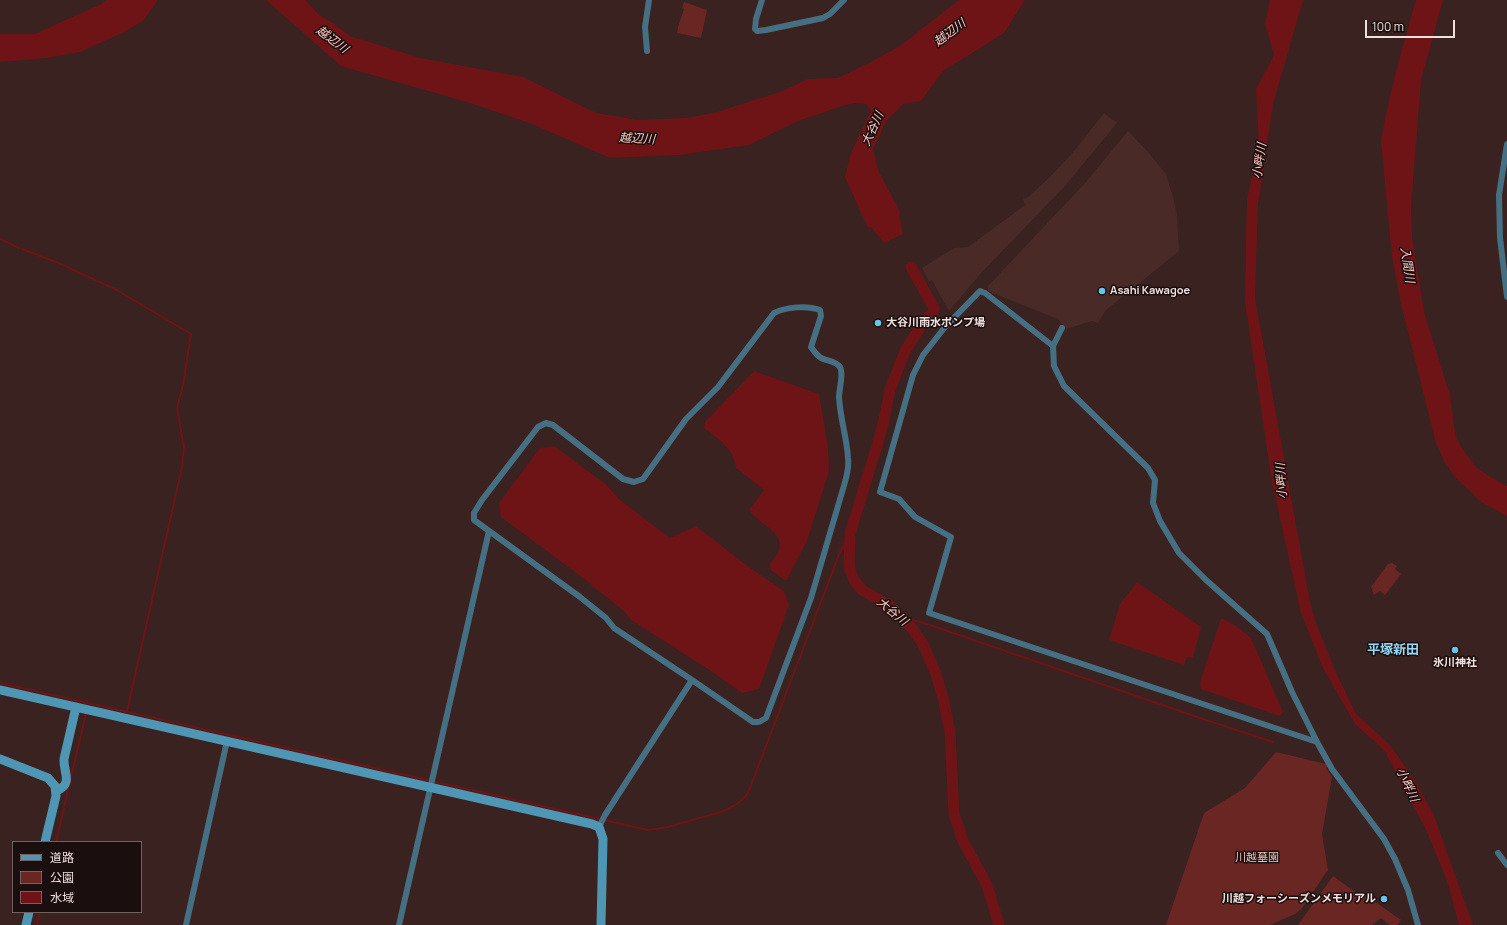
<!DOCTYPE html>
<html>
<head>
<meta charset="utf-8">
<style>
	body { margin:0 }
	#map { position:relative; width:1507px; height:925px; overflow:hidden; background:#3a2220; font-family:Manrope,"Noto Sans JP",sans-serif }
	canvas { display:block }
	.legend { position:absolute; left:12px; top:841px; width:130px; height:72px; box-sizing:border-box; background:#1a0f0e; border:1px solid #706261; margin:0; padding:5px 7px; list-style:none; font-size:12px; color:#f0dfdd }
	.legend li { display:flex; align-items:center; gap:8px; height:20px }
	.legend b { width:20px; border:1px solid #706261 }
	.scale { position:absolute; left:1365px; top:20px; width:90px; height:18px; box-sizing:border-box; border:2px solid #f0dfdd; border-top:0; padding-left:5px; font-size:12px; line-height:14px; white-space:nowrap; color:#f0dfdd; -webkit-text-stroke:3px #1a0f0e; paint-order:stroke }
</style>
</head>
<body>
<div id="map">
<canvas width="1507" height="925"></canvas>
<ul class="legend">
<li><b style="height:5px;background:#4f96b5"></b>道路</li>
<li><b style="height:11px;background:#692623"></b>公園</li>
<li><b style="height:11px;background:#6f1416"></b>水域</li>
</ul>
<div class="scale">100 m</div>
</div>
<script>
const g = document.querySelector('canvas').getContext('2d');
g.lineJoin = 'round';
function fill(path, color) { g.fillStyle = color; g.fill(path, 'evenodd'); }
function trace(path, color, width, dash) { g.strokeStyle = color; g.lineWidth = width; g.lineCap = dash ? 'butt' : 'round'; g.setLineDash(dash || []); g.stroke(path); }
function drawText(font, color, halo, rows, align = 'center') {
  g.font = font + ' Manrope,"Noto Sans JP",sans-serif'; g.lineWidth = 3; g.setLineDash([]); g.textBaseline = 'middle'; g.strokeStyle = halo; g.fillStyle = color; for (const [text, x, y, turn = 0] of rows) {
    g.save(); g.translate(x, y); g.rotate((+turn || 0) * Math.PI / 180); g.textAlign = isNaN(turn) ? turn : align; if (halo) g.strokeText(text, 0, 0); g.fillText(text, 0, 0); g.restore();
  }
}
const built = new Path2D(`
	M 1104,113 L 1117,123 L 1064,187 L 982,272 L 949,311 L 932,280 L 929,281 L 922,268 L 954,248 L 968,247 L 1025,205 L 1023,199 L 1028,197 L 1050,177 L 1075,150 Z
	M 1128,131 L 1147,151 L 1166,174 L 1174,201 L 1177,216 L 1179,251 L 1106,310 L 1098,323 L 1092,321 L 1066,329 L 1058,319 L 988,291 L 988,286 L 1086,182 Z`);
const green = new Path2D(`
	M 684,2 L 707,10 L 701,38 L 677,33 L 678,27 L 684,9 L 682,8 Z
	M 1392,563 L 1397,566 L 1395,569 L 1401,574 L 1385,595 L 1380,591 L 1374,595 L 1371,587 L 1388,564 Z
	M 1276,752 L 1326,764 L 1328,766 L 1326,768 L 1332,777 L 1322,834 L 1328,870 L 1302,908 L 1295,914 L 1270,925 L 1166,925 L 1204,813 L 1245,788 Z
	M 1333,876 L 1362,897 L 1364,894 L 1401,920 L 1398,925 L 1390,925 L 1381,918 L 1372,925 L 1298,925 Z`);
const water = new Path2D(`
	M 107,0 L 158,0 L 143,21 L 122,33 L 80,52 L 46,58 L 0,62 L 0,34 L 35,34 L 101,4 Z
	M 266,0 L 305,0 L 319,15 L 333,23 L 350,36 L 420,58 L 523,77 L 596,113 L 638,120 L 687,118 L 717,112 L 780,92 L 808,79 L 838,78 L 867,64 L 900,46 L 959,0 L 1025,0 L 1004,33 L 943,71 L 921,101 L 903,104 L 886,121 L 873,149 L 878,170 L 900,212 L 899,214 L 903,234 L 884,243 L 871,227 L 868,228 L 845,177 L 851,153 L 871,111 L 866,104 L 855,103 L 842,106 L 798,121 L 749,145 L 679,155 L 610,158 L 532,124 L 467,102 L 341,66 Z
	M 1270,0 L 1303,0 L 1273,104 L 1258,204 L 1255,298 L 1310,602 L 1316,623 L 1334,668 L 1356,714 L 1390,745 L 1414,779 L 1433,813 L 1473,925 L 1459,925 L 1447,881 L 1427,832 L 1398,776 L 1384,750 L 1355,724 L 1324,670 L 1301,613 L 1272,482 L 1245,302 L 1247,199 L 1259,147 L 1256,89 L 1274,55 L 1265,24 Z
	M 1416,0 L 1443,0 L 1421,80 L 1411,207 L 1412,238 L 1424,312 L 1450,395 L 1455,434 L 1461,447 L 1477,468 L 1494,479 L 1507,486 L 1507,516 L 1481,502 L 1455,477 L 1444,461 L 1436,443 L 1401,304 L 1392,257 L 1381,141 C 1389,93 1403,46 1416,0 Z
	M 754,371 L 819,394 L 828,447 L 829,471 L 807,541 L 786,581 L 771,570 L 770,564 C 772,560 777,556 779,551 C 786,532 757,523 749,510 L 764,490 L 736,468 C 734,448 718,439 704,428 L 705,422 Z
	M 554,446 L 604,483 L 620,500 L 670,538 L 696,526 L 746,565 L 784,591 L 789,605 L 759,689 L 742,693 L 711,671 L 631,620 L 625,612 L 583,578 L 501,517 L 499,503 L 540,448 Z
	M 1137,582 L 1201,627 L 1193,658 L 1187,657 L 1184,665 L 1109,640 L 1120,604 Z
	M 1221,618 L 1236,626 L 1251,638 L 1283,712 L 1280,716 L 1201,689 L 1200,683 Z`);
const stream = new Path2D(`
	M 0,239 L 19,248
	M 22,249 L 56,262 L 115,289 L 191,334 L 183,385 L 177,408 L 184,448 L 182,467 L 127,711
	M 902,617 L 927,624 L 1203,719 L 1273,742
	M 0,683 L 648,830 L 668,827 L 724,811 L 737,804 L 746,796 L 750,788 L 840,552 L 850,534
	M 56,842 L 86,713
	M 37,925 L 40,912`);
const river = new Path2D(`
	M 911,267 L 934,308 L 933,313 L 925,320 L 905,351 L 890,390 L 882,429 L 850,534 L 849,562 L 850,570 L 854,580 L 862,590 L 888,605 L 911,627 L 923,644 L 936,674 L 943,698 L 950,732 L 954,814 L 963,841 L 987,885 L 999,925`);
const street = new Path2D(`
	M 762,0 L 756,19 L 755,29 L 757,31 L 766,30 L 823,18 L 830,14 L 844,0
	M 647,51 L 645,27 L 649,0
	M 1507,144 L 1499,195 L 1500,238 L 1507,297
	M 1062,328 L 1053,346 L 1054,366 L 1064,386 L 1148,468 L 1155,480 L 1153,503 L 1160,521 L 1179,553 L 1206,580 L 1267,634 L 1292,692 L 1317,742 L 1332,769 L 1384,839 L 1395,859 L 1408,890 L 1418,925
	M 1053,346 L 985,293 L 980,291 L 945,327 L 923,355 L 913,375 L 880,492 L 899,499 L 915,517 L 951,537 L 929,613 L 1317,742
	M 599,827 L 605,815 L 692,680 L 753,722 L 759,722 L 766,718 L 811,598 L 845,482 C 847,475 849,466 848,458 C 847,438 840,418 839,397 C 839,389 844,374 840,367 C 836,361 827,361 821,358 C 816,355 814,351 811,347 L 821,316 L 820,310 C 807,305 786,307 774,313 L 718,387 L 686,419 L 643,479 L 634,482 L 623,479 L 553,425 L 546,423 L 538,427 L 482,500 L 474,513 L 474,520 L 580,597 L 606,618 L 614,628 L 692,680
	M 1498,853 L 1507,865
	M 186,925 L 227,741
	M 399,925 L 489,531`);
const secondary = new Path2D(`
	M 0,690 L 592,824 L 599,827 L 603,839 L 601,925
	M 0,759 L 48,778 L 55,786 L 56,796 L 45,842
	M 56,791 C 74,784 63,772 64,759 L 76,707
	M 26,925 L 29,912`);
const markers = [
	[1102,291,4,"#65c5ee"],
	[878,323,4,"#65c5ee"],
	[1455,650,4,"#65c5ee"],
	[1384,899,4,"#65c5ee"]
];
const poiNames = [
	["Asahi Kawagoe",1110,291],
	["大谷川雨水ポンプ場",886,323],
	["氷川神社",1455,663,"center"],
	["川越フォーシーズンメモリアル",1376,899,"right"]
];
const parkNames = [
	["川越墓園",1257,858]
];
const waterNames = [
	["越辺川",950,33,-37],
	["越辺川",332,40,37],
	["大谷川",873,129,-65],
	["越辺川",637,139,3],
	["小畔川",1260,161,-82],
	["入間川",1407,265,81],
	["小畔川",1282,481,-94],
	["大谷川",892,612,39],
	["小畔川",1407,785,65]
];
const quarterNames = [
	["平塚新田",1393,650]
];
fill(built, '#492a27');
fill(green, '#692623');
fill(water, '#6f1416');
trace(stream, '#6f1416', 2);
trace(river, '#6f1416', 11);
trace(street, '#456f83', 6);
trace(secondary, '#4f96b5', 9);
for (const [x, y, r, color] of markers) { const dot = new Path2D(); dot.arc(x, y, r, 0, 2 * Math.PI); g.fillStyle = color; g.fill(dot); trace(dot, '#1a0f0e', 1.5); }
drawText('bold 11px', '#f0dfdd', '#1a0f0e', poiNames, 'left');
drawText('11px', '#f6c0bb', '#1a0f0e', parkNames);
drawText('italic 12px', '#fdc7c2', '#1a0f0e', waterNames);
drawText('bold 13px', '#95d8f7', '#1a0f0e', quarterNames);
</script>
</body>
</html>
